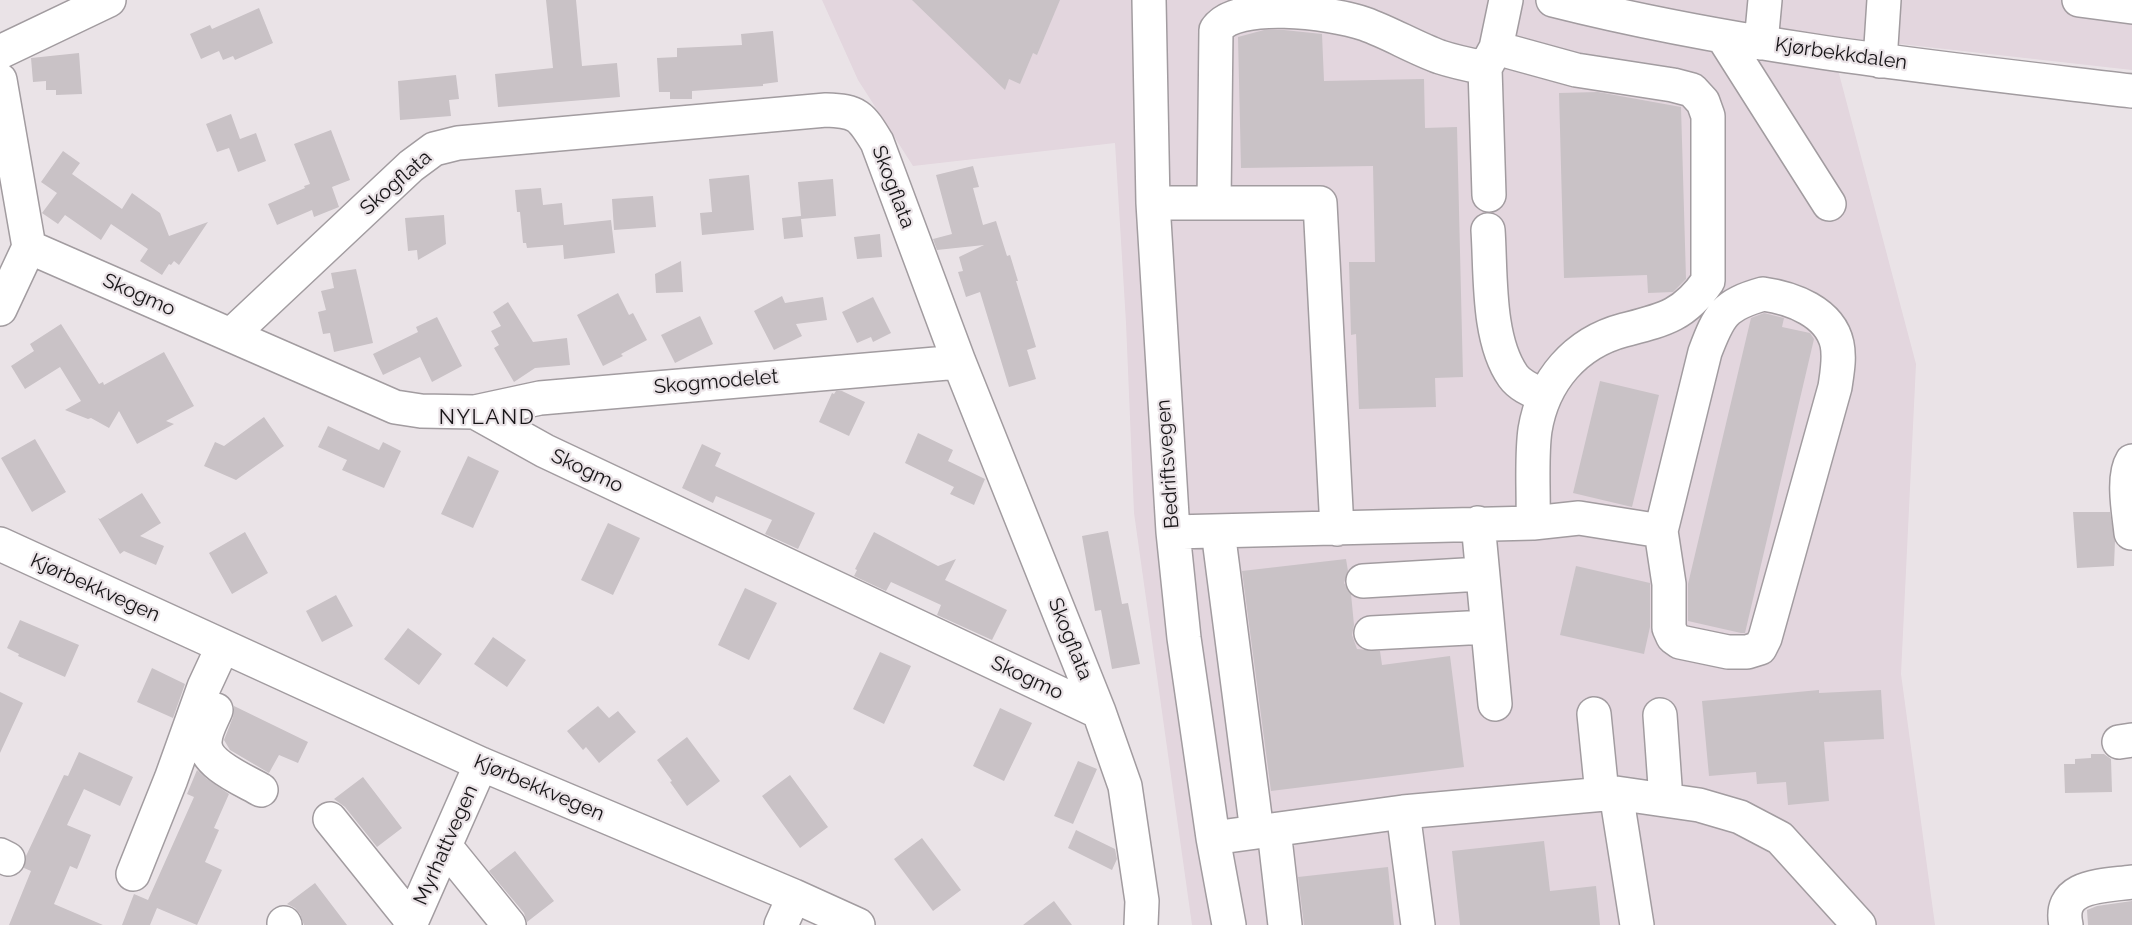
<!DOCTYPE html>
<html>
<head>
<meta charset="utf-8">
<style>
	body { margin:0 }
	canvas { display:block; background:#eae3e7 }
</style>
</head>
<body>
<canvas width="2132" height="925"></canvas>
<script>
const g = document.querySelector('canvas').getContext('2d');
g.lineJoin = 'round';
function fill(path, color) { g.fillStyle = color; g.fill(path, 'evenodd'); }
function trace(path, color, width, dash) { g.strokeStyle = color; g.lineWidth = width; g.lineCap = dash ? 'butt' : 'round'; g.setLineDash(dash || []); g.stroke(path); }
function drawText(font, color, halo, rows, align = 'center') {
  g.font = font + ' Raleway,sans-serif'; g.lineWidth = 4.5; g.setLineDash([]); g.textBaseline = 'middle'; g.strokeStyle = halo; g.fillStyle = color; for (const [text, x, y, turn = 0] of rows) {
    g.save(); g.translate(x, y); g.rotate((+turn || 0) * Math.PI / 180); g.textAlign = isNaN(turn) ? turn : align; if (halo) g.strokeText(text, 0, 0); g.fillText(text, 0, 0); g.restore();
  }
}
const built = new Path2D(`
	M 822,0 L 2132,0 L 2132,70 L 1829,36 L 1916,364 L 1901,674 L 1935,925 L 1192,925 L 1134,513 L 1126,323 L 1115,143 L 913,166 L 858,80 Z`);
const building = new Path2D(`
	M 546,0 L 576,0 L 582,66 L 617,63 L 620,97 L 498,107 L 495,74 L 553,68 Z
	M 912,0 L 1060,0 L 1037,55 L 1033,53 L 1020,84 L 1009,79 L 1005,90 Z
	M 259,8 L 273,43 L 235,60 L 233,56 L 223,60 L 219,51 L 201,59 L 190,34 L 210,25 L 212,29 Z
	M 1264,30 L 1284,30 L 1322,34 L 1324,81 L 1424,79 L 1425,128 L 1457,127 L 1463,377 L 1435,378 L 1436,407 L 1359,409 L 1356,334 L 1351,335 L 1349,262 L 1375,262 L 1373,166 L 1241,168 L 1238,37 Z
	M 773,31 L 778,82 L 763,84 L 763,86 L 692,91 L 692,99 L 670,99 L 670,92 L 659,92 L 657,58 L 677,57 L 677,48 L 742,45 L 741,34 Z
	M 79,53 L 82,94 L 56,95 L 56,90 L 46,90 L 46,81 L 33,82 L 31,58 Z
	M 456,75 L 459,99 L 449,100 L 451,116 L 400,120 L 398,81 Z
	M 1598,92 L 1681,107 L 1686,279 L 1673,292 L 1648,293 L 1647,275 L 1564,278 L 1559,93 Z
	M 231,114 L 240,139 L 256,133 L 266,161 L 238,172 L 229,148 L 217,152 L 206,124 Z
	M 331,130 L 350,180 L 332,187 L 339,207 L 314,217 L 312,210 L 277,225 L 268,204 L 305,188 L 304,186 L 310,184 L 294,144 Z
	M 63,151 L 80,163 L 72,174 L 122,209 L 132,193 L 160,213 L 169,236 L 208,222 L 179,265 L 174,261 L 171,265 L 169,264 L 162,275 L 140,261 L 148,249 L 111,224 L 101,240 L 65,215 L 58,224 L 42,213 L 57,193 L 41,182 Z
	M 973,166 L 979,187 L 973,188 L 983,225 L 996,221 L 1007,256 L 1010,255 L 1018,281 L 1016,281 L 1036,347 L 1027,350 L 1036,379 L 1009,387 L 980,292 L 966,297 L 958,272 L 963,271 L 959,257 L 984,245 L 937,250 L 933,239 L 952,234 L 936,175 Z
	M 749,175 L 754,230 L 702,235 L 700,213 L 712,212 L 709,179 Z
	M 833,179 L 836,216 L 801,219 L 803,237 L 784,239 L 782,218 L 801,216 L 798,182 Z
	M 541,188 L 543,205 L 562,203 L 564,225 L 611,220 L 615,253 L 564,259 L 563,245 L 527,248 L 526,243 L 523,243 L 520,212 L 517,212 L 515,190 Z
	M 653,196 L 656,227 L 614,230 L 612,199 Z
	M 444,215 L 446,244 L 418,260 L 417,250 L 408,251 L 405,218 Z
	M 880,234 L 882,257 L 857,259 L 854,237 Z
	M 681,261 L 683,292 L 656,293 L 655,274 Z
	M 356,269 L 373,343 L 334,352 L 330,333 L 323,334 L 318,312 L 326,310 L 321,291 L 334,288 L 331,273 Z
	M 618,293 L 629,315 L 633,313 L 647,340 L 621,354 L 623,356 L 603,366 L 577,315 Z
	M 782,296 L 785,303 L 823,297 L 827,320 L 796,324 L 802,336 L 774,350 L 754,311 Z
	M 873,297 L 891,333 L 873,342 L 871,337 L 857,343 L 842,312 Z
	M 508,302 L 533,342 L 567,338 L 570,365 L 535,368 L 514,382 L 494,348 L 499,345 L 491,331 L 501,326 L 493,312 Z
	M 1764,313 L 1784,318 L 1782,327 L 1810,333 L 1814,339 L 1745,633 L 1741,633 L 1688,621 L 1688,584 L 1751,318 Z
	M 700,316 L 713,344 L 675,363 L 661,335 Z
	M 437,317 L 462,366 L 432,382 L 420,357 L 383,375 L 373,354 L 418,332 L 416,327 Z
	M 61,324 L 99,384 L 103,382 L 104,385 L 164,352 L 194,406 L 166,421 L 174,424 L 137,444 L 119,411 L 109,428 L 91,418 L 88,419 L 65,410 L 81,401 L 60,367 L 25,389 L 11,366 L 34,351 L 30,344 Z
	M 1600,381 L 1659,395 L 1632,507 L 1573,493 Z
	M 836,391 L 842,391 L 865,402 L 849,436 L 819,422 L 832,393 L 834,394 Z
	M 264,417 L 284,446 L 236,480 L 204,466 L 215,442 L 224,446 Z
	M 328,426 L 379,450 L 383,442 L 401,451 L 384,488 L 342,470 L 347,460 L 318,447 Z
	M 918,433 L 953,450 L 948,461 L 985,479 L 974,505 L 950,494 L 954,487 L 905,463 Z
	M 35,439 L 66,492 L 32,512 L 1,458 Z
	M 702,444 L 721,453 L 715,466 L 815,513 L 798,549 L 765,534 L 772,520 L 716,496 L 713,503 L 682,488 Z
	M 468,456 L 499,471 L 473,528 L 441,514 Z
	M 142,493 L 161,523 L 140,536 L 164,546 L 156,565 L 124,551 L 120,554 L 98,518 L 100,519 Z
	M 2073,512 L 2110,512 L 2115,541 L 2114,566 L 2077,568 Z
	M 608,523 L 640,538 L 613,595 L 581,580 Z
	M 1108,531 L 1122,604 L 1128,603 L 1140,664 L 1112,669 L 1101,610 L 1095,611 L 1082,536 Z
	M 245,532 L 268,573 L 232,594 L 209,553 Z
	M 874,532 L 938,566 L 956,559 L 945,580 L 1007,610 L 992,640 L 937,615 L 941,605 L 891,582 L 886,591 L 854,576 L 857,570 L 855,569 Z
	M 1346,559 L 1348,571 L 1344,583 L 1351,594 L 1354,625 L 1352,635 L 1357,649 L 1380,651 L 1382,665 L 1450,656 L 1464,767 L 1271,791 L 1242,571 Z
	M 1576,566 L 1650,583 L 1650,627 L 1644,654 L 1560,635 Z
	M 745,588 L 777,603 L 749,660 L 718,645 Z
	M 336,595 L 353,626 L 322,642 L 306,611 Z
	M 20,620 L 79,645 L 65,677 L 18,656 L 19,654 L 7,648 Z
	M 408,628 L 442,654 L 419,685 L 384,659 Z
	M 493,637 L 526,660 L 507,687 L 474,664 Z
	M 880,652 L 911,666 L 884,724 L 853,709 Z
	M 152,668 L 185,684 L 173,718 L 137,702 Z
	M 1819,690 L 1819,693 L 1881,690 L 1884,739 L 1824,742 L 1829,801 L 1788,805 L 1786,782 L 1757,784 L 1756,772 L 1709,776 L 1702,701 Z
	M 0,692 L 23,703 L 0,753 Z
	M 234,706 L 308,742 L 298,763 L 279,755 L 269,773 L 230,750 L 224,740 L 233,717 Z
	M 598,706 L 609,718 L 618,711 L 636,732 L 599,763 L 586,747 L 583,750 L 567,731 Z
	M 1000,708 L 1032,723 L 1004,781 L 973,766 Z
	M 687,737 L 720,781 L 687,806 L 670,782 L 672,781 L 657,760 Z
	M 79,752 L 133,777 L 120,806 L 84,789 L 67,825 L 91,835 L 77,869 L 70,866 L 54,904 L 103,925 L 9,925 L 31,871 L 24,868 L 26,856 L 64,775 L 68,776 Z
	M 2091,754 L 2104,754 L 2111,759 L 2112,792 L 2065,793 L 2064,764 L 2075,764 L 2075,759 L 2091,758 Z
	M 1078,761 L 1097,769 L 1073,824 L 1054,816 Z
	M 197,770 L 207,779 L 229,794 L 214,828 L 219,830 L 205,862 L 222,870 L 197,925 L 157,908 L 150,925 L 122,925 L 134,894 L 148,900 L 194,797 L 187,794 Z
	M 790,775 L 828,827 L 800,848 L 762,796 Z
	M 363,777 L 402,828 L 377,847 L 345,807 L 334,799 Z
	M 1076,830 L 1115,849 L 1117,859 L 1112,870 L 1068,848 Z
	M 922,838 L 961,890 L 933,911 L 894,859 Z
	M 1544,841 L 1550,891 L 1596,886 L 1600,925 L 1460,925 L 1452,851 Z
	M 515,851 L 554,901 L 527,922 L 524,913 L 489,871 Z
	M 1388,867 L 1394,925 L 1304,925 L 1298,877 Z
	M 315,883 L 347,925 L 304,925 L 300,914 L 295,908 L 287,904 Z
	M 1054,901 L 1072,925 L 1023,925 L 1046,907 Z
	M 2132,901 L 2132,925 L 2088,925 L 2087,910 L 2097,906 Z`);
const minor = new Path2D(`
	M 1149,0 L 1153,203 L 1173,532 L 1184,638 L 1213,838 L 1229,925
	M 1553,0 C 1743,48 1938,68 2132,91
	M 2079,0 L 2132,7
	M 1723,37 L 1829,204
	M 1761,43 L 1765,0
	M 1496,48 L 1576,70 L 1673,85 L 1692,90 L 1703,102 L 1708,116 L 1708,281 C 1684,316 1663,320 1624,330 C 1575,343 1543,381 1535,430 C 1531,458 1534,494 1533,523
	M 0,52 L 109,0
	M 1880,61 L 1884,0
	M 0,80 L 29,247
	M 1489,195 L 1485,68 L 1496,48 L 1506,0
	M 1153,203 L 1320,203 L 1337,529
	M 1214,203 L 1216,30 C 1235,0 1330,12 1365,24 C 1390,33 1415,48 1440,57 C 1455,62 1470,65 1485,68
	M 1488,230 C 1491,273 1487,339 1513,376 C 1520,386 1533,391 1544,396
	M 1763,294 C 1792,298 1830,312 1837,344 C 1840,358 1837,373 1835,387 L 1765,638 L 1760,648 L 1747,652 L 1728,652 L 1680,642 L 1673,637 L 1669,628 L 1669,584 L 1661,531 L 1705,352 C 1719,315 1724,305 1763,294 Z
	M 0,309 L 29,247 L 395,407 L 421,411 L 475,412 L 545,451 L 1099,712
	M 231,335 L 411,166 L 434,149 L 458,143 L 826,110 C 858,111 861,116 877,142 L 959,362 L 1099,712 L 1125,786 L 1142,901 L 1141,925
	M 475,412 L 540,398 L 959,362
	M 1478,523 L 1495,704
	M 1218,531 L 1257,832
	M 1173,532 L 1533,523 L 1579,518 L 1661,531
	M 2131,533 C 2129,514 2122,477 2132,461
	M 0,544 L 481,764 L 794,896 L 858,925
	M 1363,581 L 1481,574
	M 1371,633 L 1487,627
	M 216,710 C 212,720 205,731 205,742 C 204,764 244,780 261,790
	M 1594,714 L 1602,794
	M 1660,715 L 1666,800
	M 2119,742 L 2132,740
	M 1616,793 L 1637,925
	M 1403,812 L 1418,925
	M 330,819 L 412,921
	M 1274,830 L 1285,925
	M 1213,838 L 1403,812 L 1616,793 L 1699,805 L 1740,817 L 1780,838 L 1859,925
	M 445,846 L 509,925
	M 0,855 L 8,859
	M 133,874 L 171,779 L 204,687 L 223,646
	M 284,923 L 285,925
	M 410,925 L 481,764
	M 781,925 L 794,896
	M 2066,925 C 2057,884 2104,886 2132,882`);
const streetNames = [
	["Kjørbekkdalen",1841,54,8],
	["Skogflata",396,183,-41],
	["Skogflata",893,187,69],
	["Skogmo",139,295,24],
	["Skogmodelet",716,382,-5],
	["Bedriftsvegen",1168,464,-94],
	["Skogmo",587,471,25],
	["Kjørbekkvegen",95,588,24],
	["Skogflata",1070,639,68],
	["Skogmo",1027,678,25],
	["Kjørbekkvegen",539,788,23],
	["Myrhattvegen",446,845,-66]
];
const neighbourhoodNames = [
	["NYLAND",487,418]
];
fill(built, '#e3d6de');
fill(building, '#c9c2c6');
trace(minor, '#a29ca0', 36);
trace(minor, '#fff', 33);
drawText('20px', '#171517', '#eae3e7', streetNames);
g.letterSpacing = '1.5px';
drawText('21px', '#171517', '#eae3e7', neighbourhoodNames);
g.letterSpacing = '0px';
</script>
</body>
</html>
